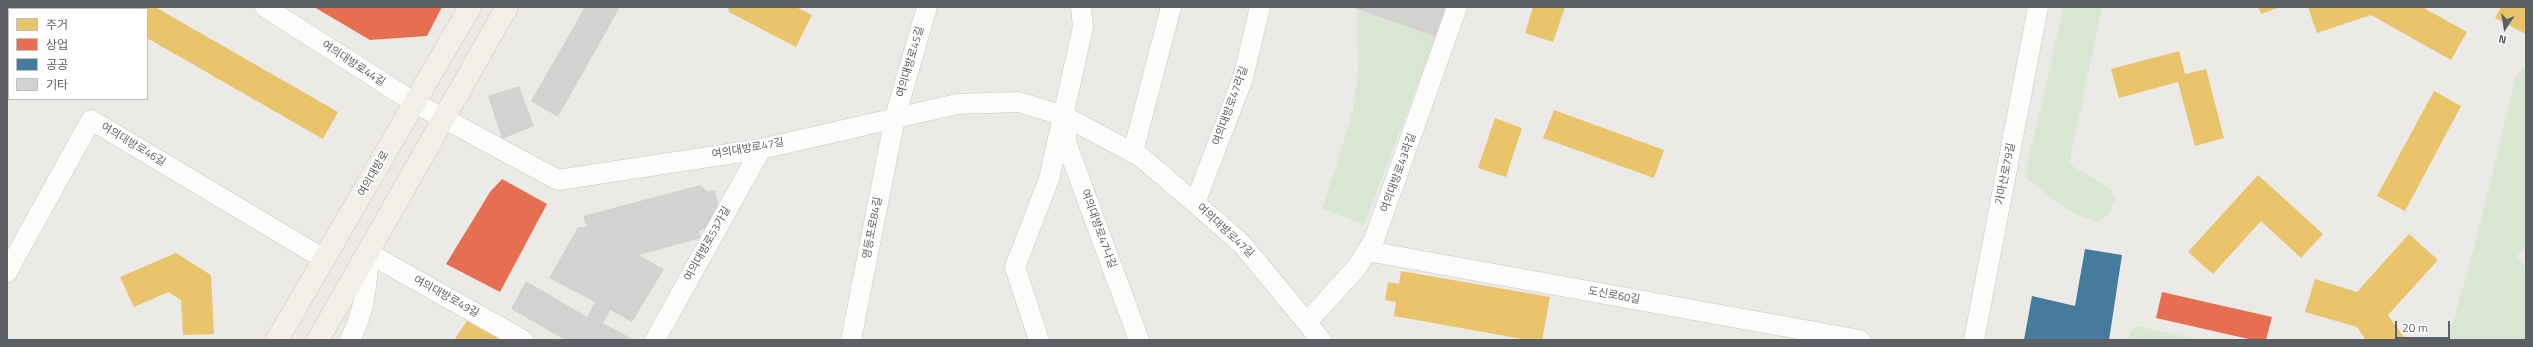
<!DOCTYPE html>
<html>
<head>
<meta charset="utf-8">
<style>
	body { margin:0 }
	#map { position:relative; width:2533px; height:347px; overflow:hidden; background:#eceae6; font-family:"Titillium Web","Noto Sans KR",sans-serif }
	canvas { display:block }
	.frame { position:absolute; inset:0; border:8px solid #5c6064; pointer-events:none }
	.legend { position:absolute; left:8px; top:8px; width:140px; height:92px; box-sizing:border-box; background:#fff; border:1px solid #bebfc1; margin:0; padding:5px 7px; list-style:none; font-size:12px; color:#5c6064 }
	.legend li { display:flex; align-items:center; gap:8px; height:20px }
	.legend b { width:20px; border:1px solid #bebfc1 }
	.north { position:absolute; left:2485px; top:8px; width:40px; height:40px; -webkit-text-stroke:3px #fff; paint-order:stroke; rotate:192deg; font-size:11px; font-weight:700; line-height:16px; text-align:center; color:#5c6064 }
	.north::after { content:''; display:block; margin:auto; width:14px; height:18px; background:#5c6064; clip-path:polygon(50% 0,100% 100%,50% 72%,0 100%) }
	.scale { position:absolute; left:2395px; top:321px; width:55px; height:18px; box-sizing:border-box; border:2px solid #5c6064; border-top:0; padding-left:5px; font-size:12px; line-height:14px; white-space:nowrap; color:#5c6064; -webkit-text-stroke:3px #fff; paint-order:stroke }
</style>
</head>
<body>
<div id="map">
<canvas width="2533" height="347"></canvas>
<div class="frame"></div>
<ul class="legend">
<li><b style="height:11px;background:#e9c46a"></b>주거</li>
<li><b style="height:11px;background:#e76f51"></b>상업</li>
<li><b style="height:11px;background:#457b9d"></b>공공</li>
<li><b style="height:11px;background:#d4d2d0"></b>기타</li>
</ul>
<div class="north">N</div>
<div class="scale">20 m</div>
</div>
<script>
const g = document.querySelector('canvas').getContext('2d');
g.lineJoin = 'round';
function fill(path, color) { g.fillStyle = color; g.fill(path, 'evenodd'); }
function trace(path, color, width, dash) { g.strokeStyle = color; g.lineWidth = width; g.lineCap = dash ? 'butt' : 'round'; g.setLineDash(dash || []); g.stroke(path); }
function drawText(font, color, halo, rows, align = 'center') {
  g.font = font + ' "Titillium Web","Noto Sans KR",sans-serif'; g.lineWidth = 4; g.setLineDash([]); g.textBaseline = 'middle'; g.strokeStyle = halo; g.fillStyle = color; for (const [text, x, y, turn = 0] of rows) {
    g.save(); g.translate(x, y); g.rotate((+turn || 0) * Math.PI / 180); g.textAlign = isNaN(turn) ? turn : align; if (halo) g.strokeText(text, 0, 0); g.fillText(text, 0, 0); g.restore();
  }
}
const green = new Path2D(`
	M 2064,7 L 2102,7 L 2069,164 L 2111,189 L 2115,199 L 2110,213 L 2099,222 C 2072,216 2045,194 2025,176 Z
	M 1357,9 L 1436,37 L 1364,224 L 1322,209 L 1353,112 L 1358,72 Z
	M 2526,66 L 2526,247 L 2516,257 L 2526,267 L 2526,340 L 2448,340 L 2478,234 L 2516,75 Z
	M 2136,326 L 2201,340 L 2129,340 L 2130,332 Z`);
const homes = new Path2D(`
	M 60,7 L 109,7 L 107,9 L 64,9 Z
	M 140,7 L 155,7 L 338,112 L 323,139 L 147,38 L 147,9 L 139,9 Z
	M 728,7 L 796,7 L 812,15 L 796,47 L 729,12 Z
	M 1533,7 L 1565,7 L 1553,42 L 1525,33 Z
	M 2258,7 L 2280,7 L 2261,14 Z
	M 2308,7 L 2422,7 L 2467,32 L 2451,60 L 2371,15 L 2317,33 Z
	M 2501,7 L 2526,7 L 2526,34 L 2495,18 Z
	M 2179,51 L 2185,74 L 2206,69 L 2224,138 L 2195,146 L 2178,82 L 2119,98 L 2111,69 Z
	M 2434,91 L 2461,106 L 2405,211 L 2377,196 Z
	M 1554,110 L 1664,150 L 1654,178 L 1543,138 Z
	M 1495,118 L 1522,128 L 1506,177 L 1478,168 Z
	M 2258,175 L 2323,234 L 2301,258 L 2261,221 L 2213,274 L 2188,252 Z
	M 2409,234 L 2438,260 L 2388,315 L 2406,340 L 2366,340 L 2357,327 L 2305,312 L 2315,279 L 2357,292 Z
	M 176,253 L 211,275 L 214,334 L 183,335 L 181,300 L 168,292 L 134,307 L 120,277 Z
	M 1401,271 L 1550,297 L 1542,340 L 1528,340 L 1394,316 L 1396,302 L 1385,300 L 1388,282 L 1399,284 Z
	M 467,321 L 501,340 L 454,340 Z`);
const shops = new Path2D(`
	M 314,7 L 442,7 L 427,36 L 370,40 Z
	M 502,179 L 547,204 L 500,292 L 446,264 L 490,192 Z
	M 2162,292 L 2272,317 L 2266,340 L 2253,340 L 2156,318 Z`);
const public = new Path2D(`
	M 2085,249 L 2122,255 L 2109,340 L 2024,340 L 2032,296 L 2075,306 Z`);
const building = new Path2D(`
	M 585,7 L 620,7 L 558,117 L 531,101 Z
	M 1352,7 L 1447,7 L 1436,37 Z
	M 519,86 L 534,126 L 502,139 L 488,96 Z
	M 700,185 L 707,191 L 715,190 L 719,208 L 708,227 L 699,231 L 701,238 L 639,255 L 664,269 L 632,322 L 610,310 L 603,323 L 634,340 L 565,340 L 511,309 L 526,281 L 587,317 L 595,302 L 549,278 L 578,227 L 587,227 L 583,216 Z`);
const minor = new Path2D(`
	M 265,7 L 415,103 L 558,180 L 761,149 L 957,104 L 1019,102 L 1064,116 L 1141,157 L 1195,203 L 1242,244 L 1321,340
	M 1065,125 L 1067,145 L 1139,340
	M 1133,152 L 1171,7
	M 1195,203 L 1243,78 L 1260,7
	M 1367,251 L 1860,340
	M 7,272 L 91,120 L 324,259
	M 1308,321 L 1357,267 L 1374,240 L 1457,7
	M 350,340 C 364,312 368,285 368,253 L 523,340
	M 655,340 L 761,149
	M 851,340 L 895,117 L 927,7
	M 1039,340 L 1015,267 L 1049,179 L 1083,27 L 1081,7
	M 1974,340 L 2038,7`);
const major = new Path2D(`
	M 277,340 L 470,7
	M 318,340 L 507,7`);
const streetNames = [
	["여의대방로45길",911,62,-74],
	["여의대방로44길",353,64,33],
	["여의대방로47라길",1231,106,-70],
	["여의대방로46길",133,145,31],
	["여의대방로47길",748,149,-10],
	["여의대방로43라길",1399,173,-70],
	["여의대방로",374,174,-60],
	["가마산로79길",2006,174,-79],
	["영등포로84길",873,228,-79],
	["여의대방로47나길",1098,229,70],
	["여의대방로47길",1225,231,43],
	["여의대방로53가길",708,244,-61],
	["도신로60길",1614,296,10],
	["여의대방로49길",446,297,29]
];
fill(green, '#d7e7d2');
fill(homes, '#e9c46a');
fill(shops, '#e76f51');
fill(public, '#457b9d');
fill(building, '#d4d2d0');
trace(minor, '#c8c7c7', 21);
trace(major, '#d2c7b6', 23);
trace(minor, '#fcfcfb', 20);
trace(major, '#f2efe8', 22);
drawText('11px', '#5c6064', '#fff', streetNames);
</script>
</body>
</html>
